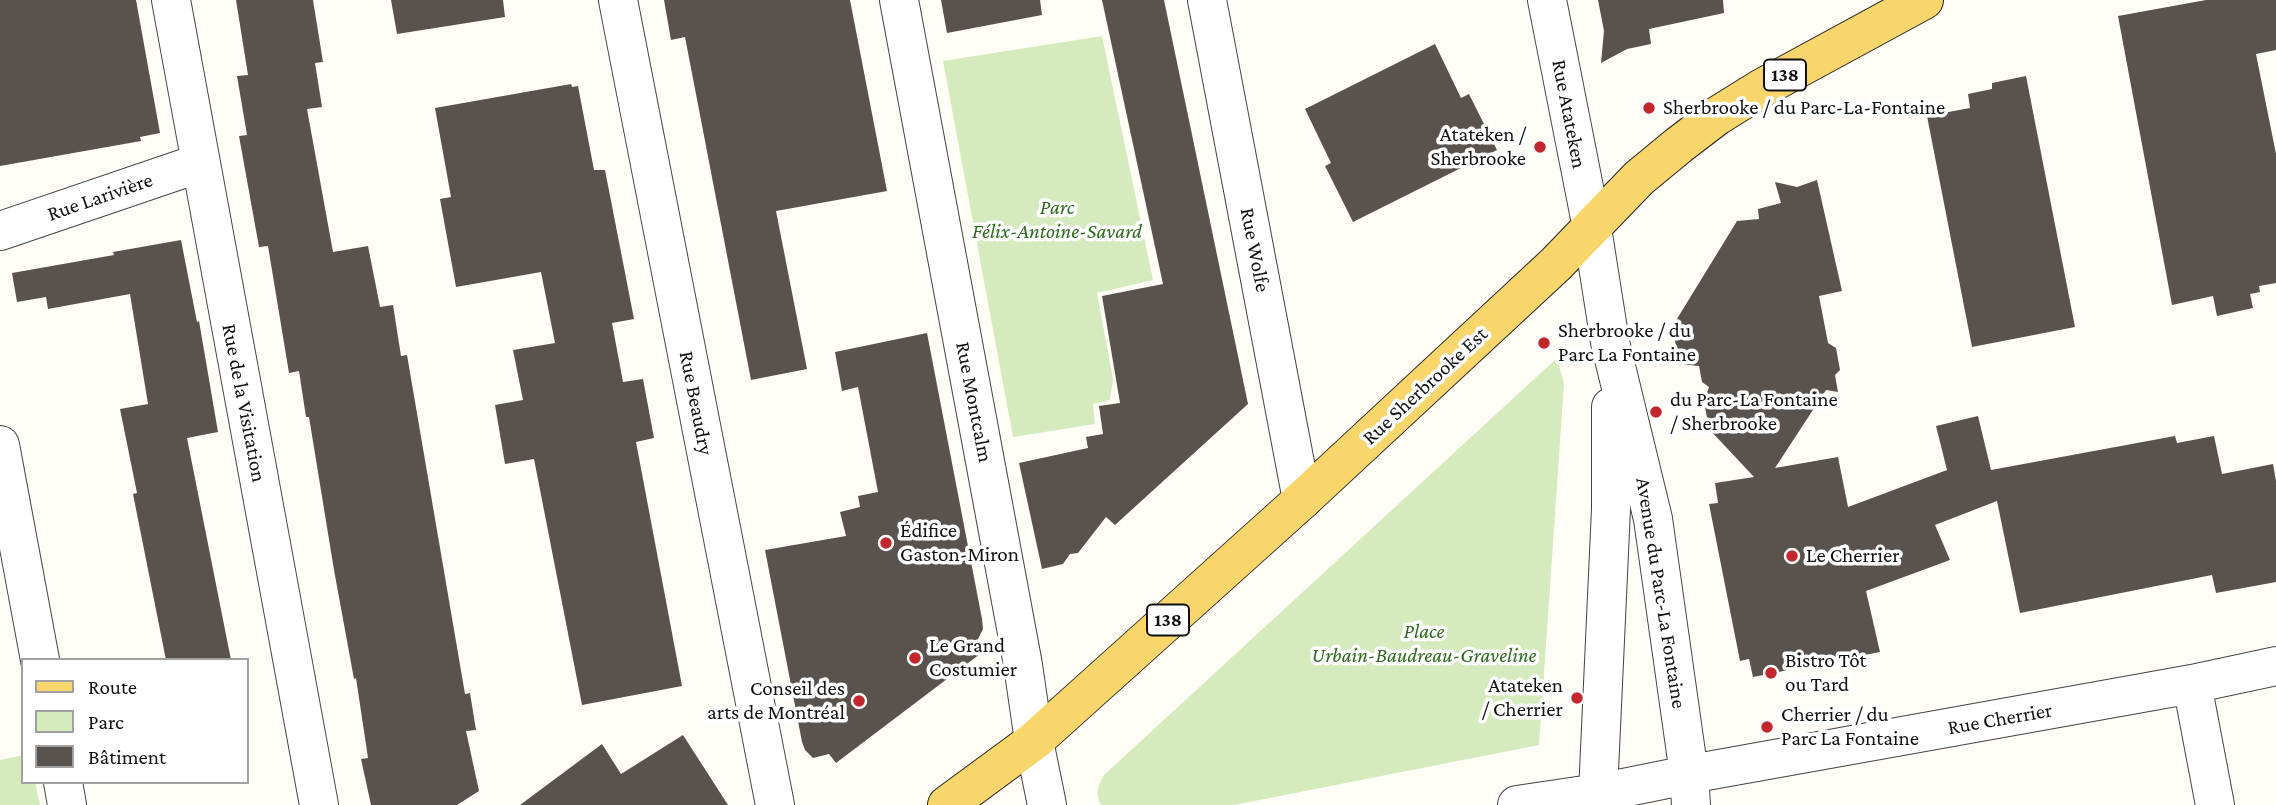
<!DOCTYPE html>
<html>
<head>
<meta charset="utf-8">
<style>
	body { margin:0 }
	#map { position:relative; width:2276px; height:805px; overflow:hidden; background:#fffdf5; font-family:"Crimson Pro",serif }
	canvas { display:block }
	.legend { position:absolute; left:21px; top:658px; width:228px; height:126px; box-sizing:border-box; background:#fff; border:2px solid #a0a0a0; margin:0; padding:9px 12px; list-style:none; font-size:21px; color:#111 }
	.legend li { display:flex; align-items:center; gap:14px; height:35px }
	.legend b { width:35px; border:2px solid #a0a0a0 }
</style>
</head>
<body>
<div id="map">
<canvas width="2276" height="805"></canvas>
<ul class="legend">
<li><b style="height:9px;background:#f9d66b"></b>Route</li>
<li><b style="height:19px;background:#d5ebbd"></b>Parc</li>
<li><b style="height:19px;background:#5a524d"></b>Bâtiment</li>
</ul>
</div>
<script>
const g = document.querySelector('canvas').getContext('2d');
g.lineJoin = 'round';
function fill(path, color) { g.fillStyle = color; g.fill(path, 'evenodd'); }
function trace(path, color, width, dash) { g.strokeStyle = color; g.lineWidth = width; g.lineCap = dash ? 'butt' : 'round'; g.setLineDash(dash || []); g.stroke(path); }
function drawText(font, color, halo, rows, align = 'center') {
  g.font = font + ' "Crimson Pro",serif'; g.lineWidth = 7; g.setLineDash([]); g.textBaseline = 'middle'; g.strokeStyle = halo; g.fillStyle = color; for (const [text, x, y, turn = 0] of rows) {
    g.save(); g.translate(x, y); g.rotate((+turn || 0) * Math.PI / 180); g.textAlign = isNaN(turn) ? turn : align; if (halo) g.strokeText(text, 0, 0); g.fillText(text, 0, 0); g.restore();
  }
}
const green = new Path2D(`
	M 1102,36 L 1153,280 L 1097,293 L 1113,379 L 1110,400 L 1093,404 L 1095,424 L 1013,437 L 943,61 Z
	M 1557,358 L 1564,384 L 1539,745 L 1234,805 L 1101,805 C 1095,795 1098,785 1104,775 Z
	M 23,755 L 23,782 L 35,782 L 40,805 L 0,805 L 0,760 Z`);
const building = new Path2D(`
	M 0,0 L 136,0 L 160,133 L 140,137 L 141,141 L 0,166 Z
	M 236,0 L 313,0 L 323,62 L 315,63 L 322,107 L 307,109 L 333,252 L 368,246 L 380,307 L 393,305 L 401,356 L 407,355 L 465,694 L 470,693 L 476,730 L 466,731 L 479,791 L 457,805 L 371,805 L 361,759 L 368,758 L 356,678 L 354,679 L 334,570 L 309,417 L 306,417 L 299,371 L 289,373 L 268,246 L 259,247 L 239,136 L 247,135 L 237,76 L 248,75 Z
	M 391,0 L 503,0 L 505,17 L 397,34 Z
	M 664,0 L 850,0 L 887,191 L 776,211 L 807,369 L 751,380 L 685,37 L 671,40 Z
	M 941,0 L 1040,0 L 1042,15 L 947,33 Z
	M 1102,0 L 1164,0 L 1248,404 L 1115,525 L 1106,517 L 1078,553 L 1070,554 L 1063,564 L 1042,569 L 1019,463 L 1088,448 L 1086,437 L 1103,434 L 1099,406 L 1120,403 L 1102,296 L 1163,284 Z
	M 1598,0 L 1723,0 L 1724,13 L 1649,29 L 1651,44 L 1627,49 L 1601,63 L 1604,31 Z
	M 2206,0 L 2276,0 L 2276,50 L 2256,54 L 2276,154 L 2276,283 L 2259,286 L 2260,292 L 2250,294 L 2253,308 L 2217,316 L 2213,296 L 2172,305 L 2118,16 Z
	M 1435,44 L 1461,98 L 1469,94 L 1497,150 L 1353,222 L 1325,166 L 1331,163 L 1305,109 Z
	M 2026,76 L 2075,327 L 1972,347 L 1927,116 L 1970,108 L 1968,94 L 1992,89 L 1992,83 Z
	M 571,84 L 572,87 L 578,86 L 594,170 L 605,170 L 634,319 L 612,323 L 623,382 L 643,379 L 654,438 L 636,442 L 682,686 L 582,705 L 534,459 L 505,464 L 495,405 L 523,400 L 513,350 L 555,343 L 541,272 L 456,287 L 440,199 L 451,197 L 435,108 Z
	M 1817,180 L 1842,291 L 1819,296 L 1828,343 L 1836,348 L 1840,370 L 1835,375 L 1838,392 L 1826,390 L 1775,468 L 1838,457 L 1848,507 L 1947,470 L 1936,426 L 1978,416 L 1991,470 L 2175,436 L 2177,443 L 2214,436 L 2222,474 L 2273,464 L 2276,481 L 2276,582 L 2216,593 L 2212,575 L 2020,613 L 1997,501 L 1935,525 L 1950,560 L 1866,591 L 1880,652 L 1753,677 L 1749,659 L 1740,661 L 1709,504 L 1718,503 L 1715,483 L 1754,477 L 1709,429 L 1704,401 L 1709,387 L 1702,382 L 1699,366 L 1680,364 L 1672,327 L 1737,221 L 1759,219 L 1758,209 L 1781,203 L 1775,182 L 1797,187 Z
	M 181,240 L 197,322 L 199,321 L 218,432 L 187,438 L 231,660 L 166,660 L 133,494 L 137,493 L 120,409 L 148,404 L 130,294 L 48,309 L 46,297 L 17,302 L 12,273 L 114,255 L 113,252 Z
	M 927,333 L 982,619 L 983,629 L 974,647 L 980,654 L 836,763 L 829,754 L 813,758 L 805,750 L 802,742 L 765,550 L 846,536 L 840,512 L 860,507 L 858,496 L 878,492 L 858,387 L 842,391 L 835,352 Z
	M 683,735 L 728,805 L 520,805 L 602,744 L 621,774 Z`);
const minor = new Path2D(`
	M 171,0 L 319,805
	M 618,0 L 775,805
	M 899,0 L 1023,665 L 1034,741 L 1047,805
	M 1207,0 L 1302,500
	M 1547,0 L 1592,228 L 1610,342 L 1653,519 L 1689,774 L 1691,805
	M 0,231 L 200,163
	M 0,445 L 40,660
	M 2192,684 L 2215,805
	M 63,782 L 67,805
	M 1517,805 L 1598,793 L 1707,771 L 2192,684 L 2276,666
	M 1599,805 L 1598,793 L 1611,509 L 1611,407`);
const major = new Path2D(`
	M 947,805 L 1034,741 L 1302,500 L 1556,264 L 1639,178 L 1679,145 L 1717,116 L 1762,88 L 1924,0`);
const markers = [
	[1649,108,7,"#c4262e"],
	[1540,147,7,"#c4262e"],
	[1544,343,7,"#c4262e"],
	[1656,412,7,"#c4262e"],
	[886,543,7,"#c4262e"],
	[1792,556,7,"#c4262e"],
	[915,658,7,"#c4262e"],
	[1771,673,7,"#c4262e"],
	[1577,698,7,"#c4262e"],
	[859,701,7,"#c4262e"],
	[1767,727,7,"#c4262e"]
];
const shields = [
	[1785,75,42],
	[1168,620,42]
];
const shieldNames = [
	["138",1785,75],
	["138",1168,620]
];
const poiNames = [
	["Sherbrooke / du Parc-La-Fontaine",1663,108],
	["Atateken /",1526,135,"right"],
	["Sherbrooke",1526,159,"right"],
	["Sherbrooke / du",1558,331],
	["Parc La Fontaine",1558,355],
	["du Parc-La Fontaine",1670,400],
	["/ Sherbrooke",1670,424],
	["Édifice",900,531],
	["Gaston-Miron",900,555],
	["Le Cherrier",1806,556],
	["Le Grand",929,646],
	["Costumier",929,670],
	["Bistro Tôt",1785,661],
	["ou Tard",1785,685],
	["Atateken",1563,686,"right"],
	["/ Cherrier",1563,710,"right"],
	["Conseil des",845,689,"right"],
	["arts de Montréal",845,713,"right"],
	["Cherrier / du",1781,715],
	["Parc La Fontaine",1781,739]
];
const streetNames = [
	["Rue Atateken",1569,114,79],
	["Rue Larivière",100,197,-19],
	["Rue Wolfe",1255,250,79],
	["Rue Sherbrooke Est",1425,386,-43],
	["Rue Montcalm",974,402,79],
	["Rue de la Visitation",244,403,79],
	["Rue Beaudry",696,403,79],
	["Avenue du Parc-La Fontaine",1661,593,81],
	["Rue Cherrier",2000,719,-10]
];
const parkNames = [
	["Parc",1057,208],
	["Félix-Antoine-Savard",1057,232],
	["Place",1424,632],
	["Urbain-Baudreau-Graveline",1424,656]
];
fill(green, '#d5ebbd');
fill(building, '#5a524d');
trace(minor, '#444', 40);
trace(major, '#222', 40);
trace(minor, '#fff', 38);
trace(major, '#f9d66b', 38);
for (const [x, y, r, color] of markers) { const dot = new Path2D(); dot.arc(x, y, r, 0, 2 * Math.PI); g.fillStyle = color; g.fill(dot); trace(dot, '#fff', 2.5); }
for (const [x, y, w] of shields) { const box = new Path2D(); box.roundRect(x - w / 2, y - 15.5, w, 31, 5); g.fillStyle = '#fff'; g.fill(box); trace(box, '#111', 2); }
drawText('bold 19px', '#111', null, shieldNames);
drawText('21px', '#111', '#fff', poiNames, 'left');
drawText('21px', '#111', '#fff', streetNames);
drawText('italic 21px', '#2f6b1f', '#fff', parkNames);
</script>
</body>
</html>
